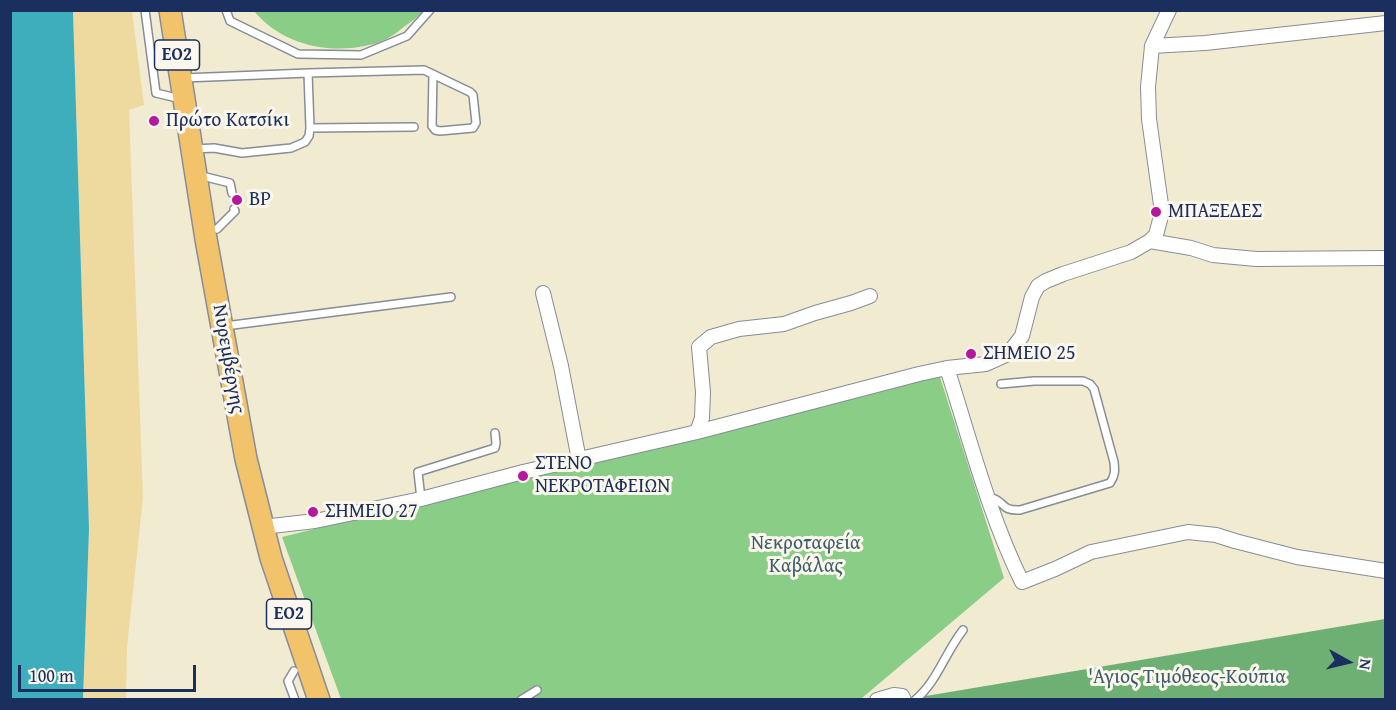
<!DOCTYPE html>
<html>
<head>
<meta charset="utf-8">
<style>
	body { margin:0 }
	#map { position:relative; width:1396px; height:710px; overflow:hidden; background:#f1ebd2; font-family:"Gentium Book Plus",serif }
	canvas { display:block }
	.frame { position:absolute; inset:0; border:12px solid #1b2f5e; pointer-events:none }
	.north { position:absolute; left:1318px; top:632px; width:60px; height:60px; -webkit-text-stroke:4px #fbf7ec; paint-order:stroke; rotate:98deg; font-size:16px; font-weight:700; line-height:24px; text-align:center; color:#1b2f5e }
	.north::after { content:''; display:block; margin:auto; width:21px; height:27px; background:#1b2f5e; clip-path:polygon(50% 0,100% 100%,50% 72%,0 100%) }
	.scale { position:absolute; left:18px; top:665px; width:178px; height:27px; box-sizing:border-box; border:3px solid #1b2f5e; border-top:0; padding-left:8px; font-size:18px; line-height:21px; white-space:nowrap; color:#1b2f5e; -webkit-text-stroke:4px #fbf7ec; paint-order:stroke }
</style>
</head>
<body>
<div id="map">
<canvas width="1396" height="710"></canvas>
<div class="frame"></div>
<div class="north">N</div>
<div class="scale">100 m</div>
</div>
<script>
const g = document.querySelector('canvas').getContext('2d');
g.lineJoin = 'round';
function fill(path, color) { g.fillStyle = color; g.fill(path, 'evenodd'); }
function trace(path, color, width, dash) { g.strokeStyle = color; g.lineWidth = width; g.lineCap = dash ? 'butt' : 'round'; g.setLineDash(dash || []); g.stroke(path); }
function drawText(font, color, halo, rows, align = 'center') {
  g.font = font + ' "Gentium Book Plus",serif'; g.lineWidth = 6; g.setLineDash([]); g.textBaseline = 'middle'; g.strokeStyle = halo; g.fillStyle = color; for (const [text, x, y, turn = 0] of rows) {
    g.save(); g.translate(x, y); g.rotate((+turn || 0) * Math.PI / 180); g.textAlign = isNaN(turn) ? turn : align; if (halo) g.strokeText(text, 0, 0); g.fillText(text, 0, 0); g.restore();
  }
}
const green = new Path2D(`
	M 254,11 L 423,11 C 418,17 412,21 405,26 C 399,31 390,38 382,41 C 378,43 373,44 369,45 C 328,55 281,44 254,11 Z
	M 939,374 L 1004,578 L 862,698 L 856,699 L 341,699 L 282,537 Z`);
const forest = new Path2D(`
	M 1385,619 L 1385,699 L 908,699 Z`);
const sand = new Path2D(`
	M 73,11 L 132,11 L 144,105 L 129,110 L 143,498 L 127,647 L 126,699 L 83,699 L 89,529 Z`);
const water = new Path2D(`
	M 10,11 L 73,11 L 89,529 L 83,699 L 11,699 Z`);
const service = new Path2D(`
	M 145,10 L 156,93 L 181,99
	M 226,10 L 230,21 L 298,54 L 361,55 L 407,36 L 430,10
	M 308,73 L 424,70 L 470,92 L 473,95 L 476,123 L 473,128 L 440,131 L 435,130 L 432,126 L 433,74
	M 184,78 L 308,73 L 310,128 L 309,136 L 305,142 L 291,148 L 242,153 L 214,148 L 195,149
	M 310,128 L 414,127
	M 206,177 L 230,183 L 232,193
	M 217,229 L 235,211 L 234,209
	M 225,326 L 451,297
	M 988,497 C 1006,500 999,511 1020,510 L 1110,483 C 1115,476 1115,471 1114,462 L 1094,389 L 1090,384 L 1083,381 L 1034,381 L 1001,384
	M 421,499 L 418,472 L 495,448 L 496,443 L 495,433
	M 294,671 L 288,681 L 295,700
	M 521,700 L 537,690
	M 915,700 C 937,682 945,653 963,630`);
const minor = new Path2D(`
	M 1152,46 L 1205,43 L 1386,23
	M 1150,241 L 1191,248 L 1213,255 L 1256,259 L 1386,258
	M 543,293 L 561,366 L 579,460
	M 947,368 C 970,440 989,515 1022,582 L 1055,569 L 1091,552 L 1188,532 L 1216,535 L 1235,541 L 1297,557 L 1386,571
	M 697,432 L 702,418 L 703,392 L 699,347 L 711,337 L 739,329 L 784,324 L 815,313 L 851,303 L 870,296
	M 263,527 L 315,521 L 421,499 L 523,472 L 697,432 L 919,374 L 947,368 L 986,364 L 1008,354 L 1022,336 L 1032,297 L 1038,286 L 1046,281 L 1063,274 L 1131,252 L 1150,241 L 1156,235 L 1162,212 L 1149,119 L 1148,87 L 1152,46 L 1169,10
	M 877,700 L 894,695 L 902,696 L 904,700`);
const primary = new Path2D(`
	M 170,10 L 206,239 L 246,459 L 271,558 L 319,700`);
const markers = [
	[154,121,6,"#b5179e"],
	[237,200,6,"#b5179e"],
	[1156,212,6,"#b5179e"],
	[971,354,6,"#b5179e"],
	[523,476,6,"#b5179e"],
	[313,512,6,"#b5179e"]
];
const shields = [
	[177,55,45],
	[289,614,45]
];
const shieldNames = [
	["ΕΟ2",177,55],
	["ΕΟ2",289,614]
];
const poiNames = [
	["Πρώτο Κατσίκι",166,121],
	["BP",249,200],
	["ΜΠΑΞΕΔΕΣ",1168,212],
	["ΣΗΜΕΙΟ 25",983,354],
	["ΣΤΕΝΟ",535,464],
	["ΝΕΚΡΟΤΑΦΕΙΩΝ",535,487],
	["ΣΗΜΕΙΟ 27",325,512]
];
const streetNames = [
	["Νυρεμβέργης",228,359,80]
];
const parkNames = [
	["Νεκροταφεία",806,544],
	["Καβάλας",806,567],
	["'Αγιος Τιμόθεος-Κούπια",1187,678]
];
fill(green, '#89cd86');
fill(forest, '#6eb073');
fill(sand, '#eeda9e');
fill(water, '#3eadbc');
trace(service, '#868d98', 10);
trace(minor, '#868d98', 16);
trace(primary, '#868d98', 24);
trace(service, '#fff', 7);
trace(minor, '#fff', 14);
trace(primary, '#f2c36a', 21);
for (const [x, y, r, color] of markers) { const dot = new Path2D(); dot.arc(x, y, r, 0, 2 * Math.PI); g.fillStyle = color; g.fill(dot); trace(dot, '#fbf7ec', 2); }
for (const [x, y, w] of shields) { const box = new Path2D(); box.roundRect(x - w / 2, y - 15, w, 30, 4.5); g.fillStyle = '#fbf7ec'; g.fill(box); trace(box, '#1b2f5e', 1.5); }
drawText('bold 18px', '#1b2f5e', null, shieldNames);
drawText('20px', '#1b2f5e', '#fbf7ec', poiNames, 'left');
drawText('20px', '#1b2f5e', '#fbf7ec', streetNames);
drawText('20px', '#3c5e6a', '#fbf7ec', parkNames);
</script>
</body>
</html>
